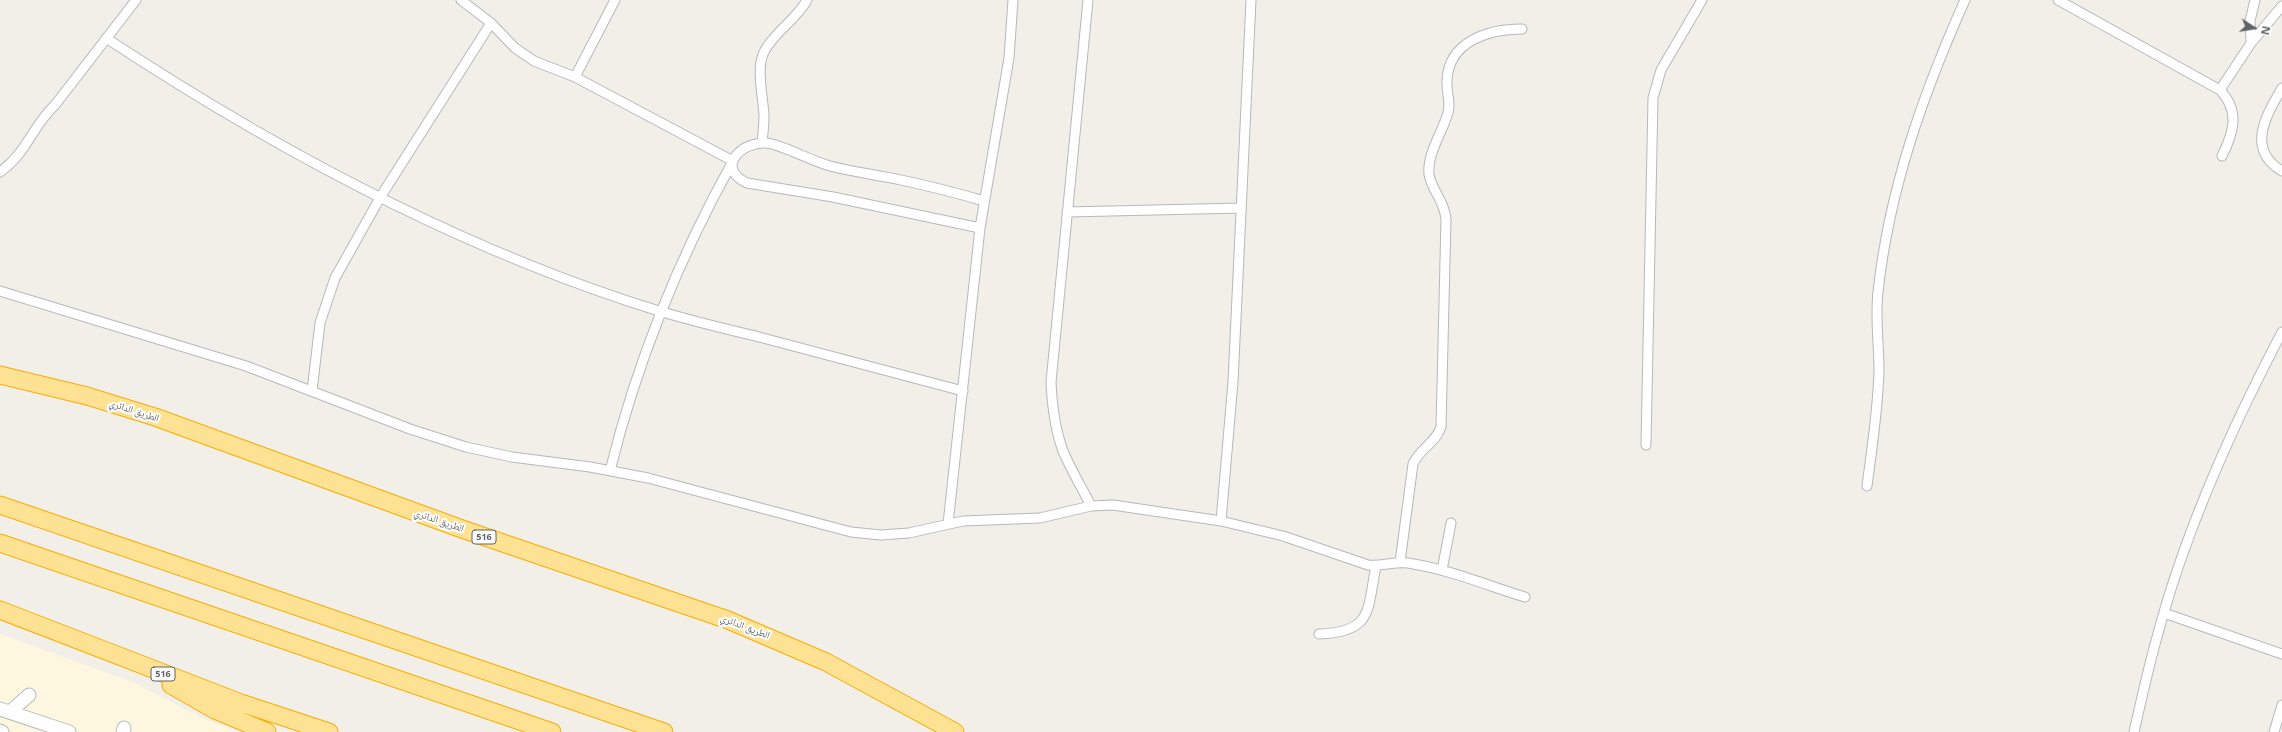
<!DOCTYPE html>
<html>
<head>
<meta charset="utf-8">
<style>
	body { margin:0 }
	#map { position:relative; width:2282px; height:732px; overflow:hidden; background:#f1efe8; font-family:"Open Sans",sans-serif }
	canvas { display:block }
	.north { position:absolute; left:2234px; top:8px; width:40px; height:40px; -webkit-text-stroke:3px #fff; paint-order:stroke; rotate:102deg; font-size:11px; font-weight:700; line-height:16px; text-align:center; color:#5f6368 }
	.north::after { content:''; display:block; margin:auto; width:14px; height:18px; background:#5f6368; clip-path:polygon(50% 0,100% 100%,50% 72%,0 100%) }
</style>
</head>
<body>
<div id="map">
<canvas width="2282" height="732"></canvas>
<div class="north">N</div>
</div>
<script>
const g = document.querySelector('canvas').getContext('2d');
g.lineJoin = 'round';
function fill(path, color) { g.fillStyle = color; g.fill(path, 'evenodd'); }
function trace(path, color, width, dash) { g.strokeStyle = color; g.lineWidth = width; g.lineCap = dash ? 'butt' : 'round'; g.setLineDash(dash || []); g.stroke(path); }
function drawText(font, color, halo, rows, align = 'center') {
  g.font = font + ' "Open Sans","Noto Naskh Arabic",sans-serif'; g.lineWidth = 4; g.setLineDash([]); g.textBaseline = 'middle'; g.strokeStyle = halo; g.fillStyle = color; for (const [text, x, y, turn = 0] of rows) {
    g.save(); g.translate(x, y); g.rotate((+turn || 0) * Math.PI / 180); g.textAlign = isNaN(turn) ? turn : align; if (halo) g.strokeText(text, 0, 0); g.fillText(text, 0, 0); g.restore();
  }
}
const commercial = new Path2D(`
	M 0,634 L 135,683 L 200,717 L 237,732 L 0,732 Z`);
const street = new Path2D(`
	M 461,0 L 491,23 L 515,48 L 534,61 L 575,77 L 733,161 C 678,260 637,361 610,471
	M 1088,0 L 1051,382 C 1052,405 1055,429 1063,451 C 1071,470 1082,488 1091,506
	M 2058,0 L 2220,90 C 2240,111 2234,132 2222,156
	M 106,38 C 276,150 464,251 659,311 C 692,321 726,329 759,337 C 827,355 895,373 963,391
	M 2251,43 L 2250,21 L 2255,0
	M 575,77 L 615,0
	M 2282,88 C 2267,114 2245,149 2282,171
	M 2220,90 L 2251,43 L 2282,6
	M 762,143 C 763,134 764,124 764,115 C 763,98 756,67 764,52 C 774,32 796,20 807,0
	M 0,172 C 28,152 32,126 55,105 L 136,0
	M 1067,212 L 1241,208
	M 980,228 L 833,197 L 747,183 C 715,168 741,141 767,143 C 783,145 811,161 830,166 C 853,172 878,175 901,180 C 929,186 957,193 984,201
	M 0,291 L 246,366 L 410,429 L 466,447 L 512,457 L 590,467 L 648,478 L 851,532 L 881,535 L 909,533 L 963,521 L 1040,518 L 1091,506 L 1113,505 L 1221,521 L 1283,536 L 1368,565 C 1381,567 1394,561 1408,563 C 1448,569 1486,585 1525,597
	M 312,391 L 320,323 L 335,278 L 381,196 L 491,23
	M 1646,445 L 1653,98 L 1661,70 L 1702,0
	M 1867,486 C 1872,447 1878,409 1879,371 C 1879,345 1875,318 1878,292 C 1889,190 1923,94 1965,0
	M 1221,521 L 1233,382 L 1251,0
	M 948,524 L 980,228 L 1009,58 L 1013,0
	M 1400,562 L 1413,464 C 1419,449 1436,443 1441,427 L 1446,219 C 1444,199 1431,190 1429,174 C 1427,155 1441,134 1447,116 C 1452,104 1446,93 1447,80 C 1449,41 1489,29 1522,29
	M 1442,570 L 1451,523
	M 2164,613 L 2282,654
	M 1319,634 C 1373,632 1367,611 1376,566
	M 2134,732 C 2141,701 2148,669 2157,637 C 2184,535 2233,425 2282,332
	M 2274,732 L 2282,705`);
const secondary = new Path2D(`
	M 0,709 L 69,732
	M 10,712 L 29,695
	M 0,731 L 2,732
	M 123,732 L 124,728`);
const highway = new Path2D(`
	M 0,375 L 87,396 L 155,417 L 462,529 L 728,620 L 826,662 L 955,732
	M 0,505 L 664,732
	M 0,543 L 552,732
	M 0,610 L 241,703 L 329,732
	M 171,685 L 215,710 L 267,732`);
const shields = [
	[484,537,24],
	[163,674,24]
];
const shieldNames = [
	["516",484,537],
	["516",163,674]
];
const streetNames = [
	["الطريق الدائري",134,411,18],
	["الطريق الدائري",439,521,19],
	["الطريق الدائري",745,627,21]
];
fill(commercial, '#fef7e0');
trace(street, '#b5b8bc', 11);
trace(secondary, '#b6babf', 15);
trace(highway, '#f9ab00', 19);
trace(street, '#fff', 9);
trace(secondary, '#fff', 13);
trace(highway, '#fde293', 17);
for (const [x, y, w] of shields) { const box = new Path2D(); box.roundRect(x - w / 2, y - 7, w, 14, 3); g.fillStyle = '#fff'; g.fill(box); trace(box, '#5f6368', 1); }
drawText('bold 9px', '#5f6368', null, shieldNames);
drawText('10px', '#5f6368', '#fff', streetNames);
</script>
</body>
</html>
